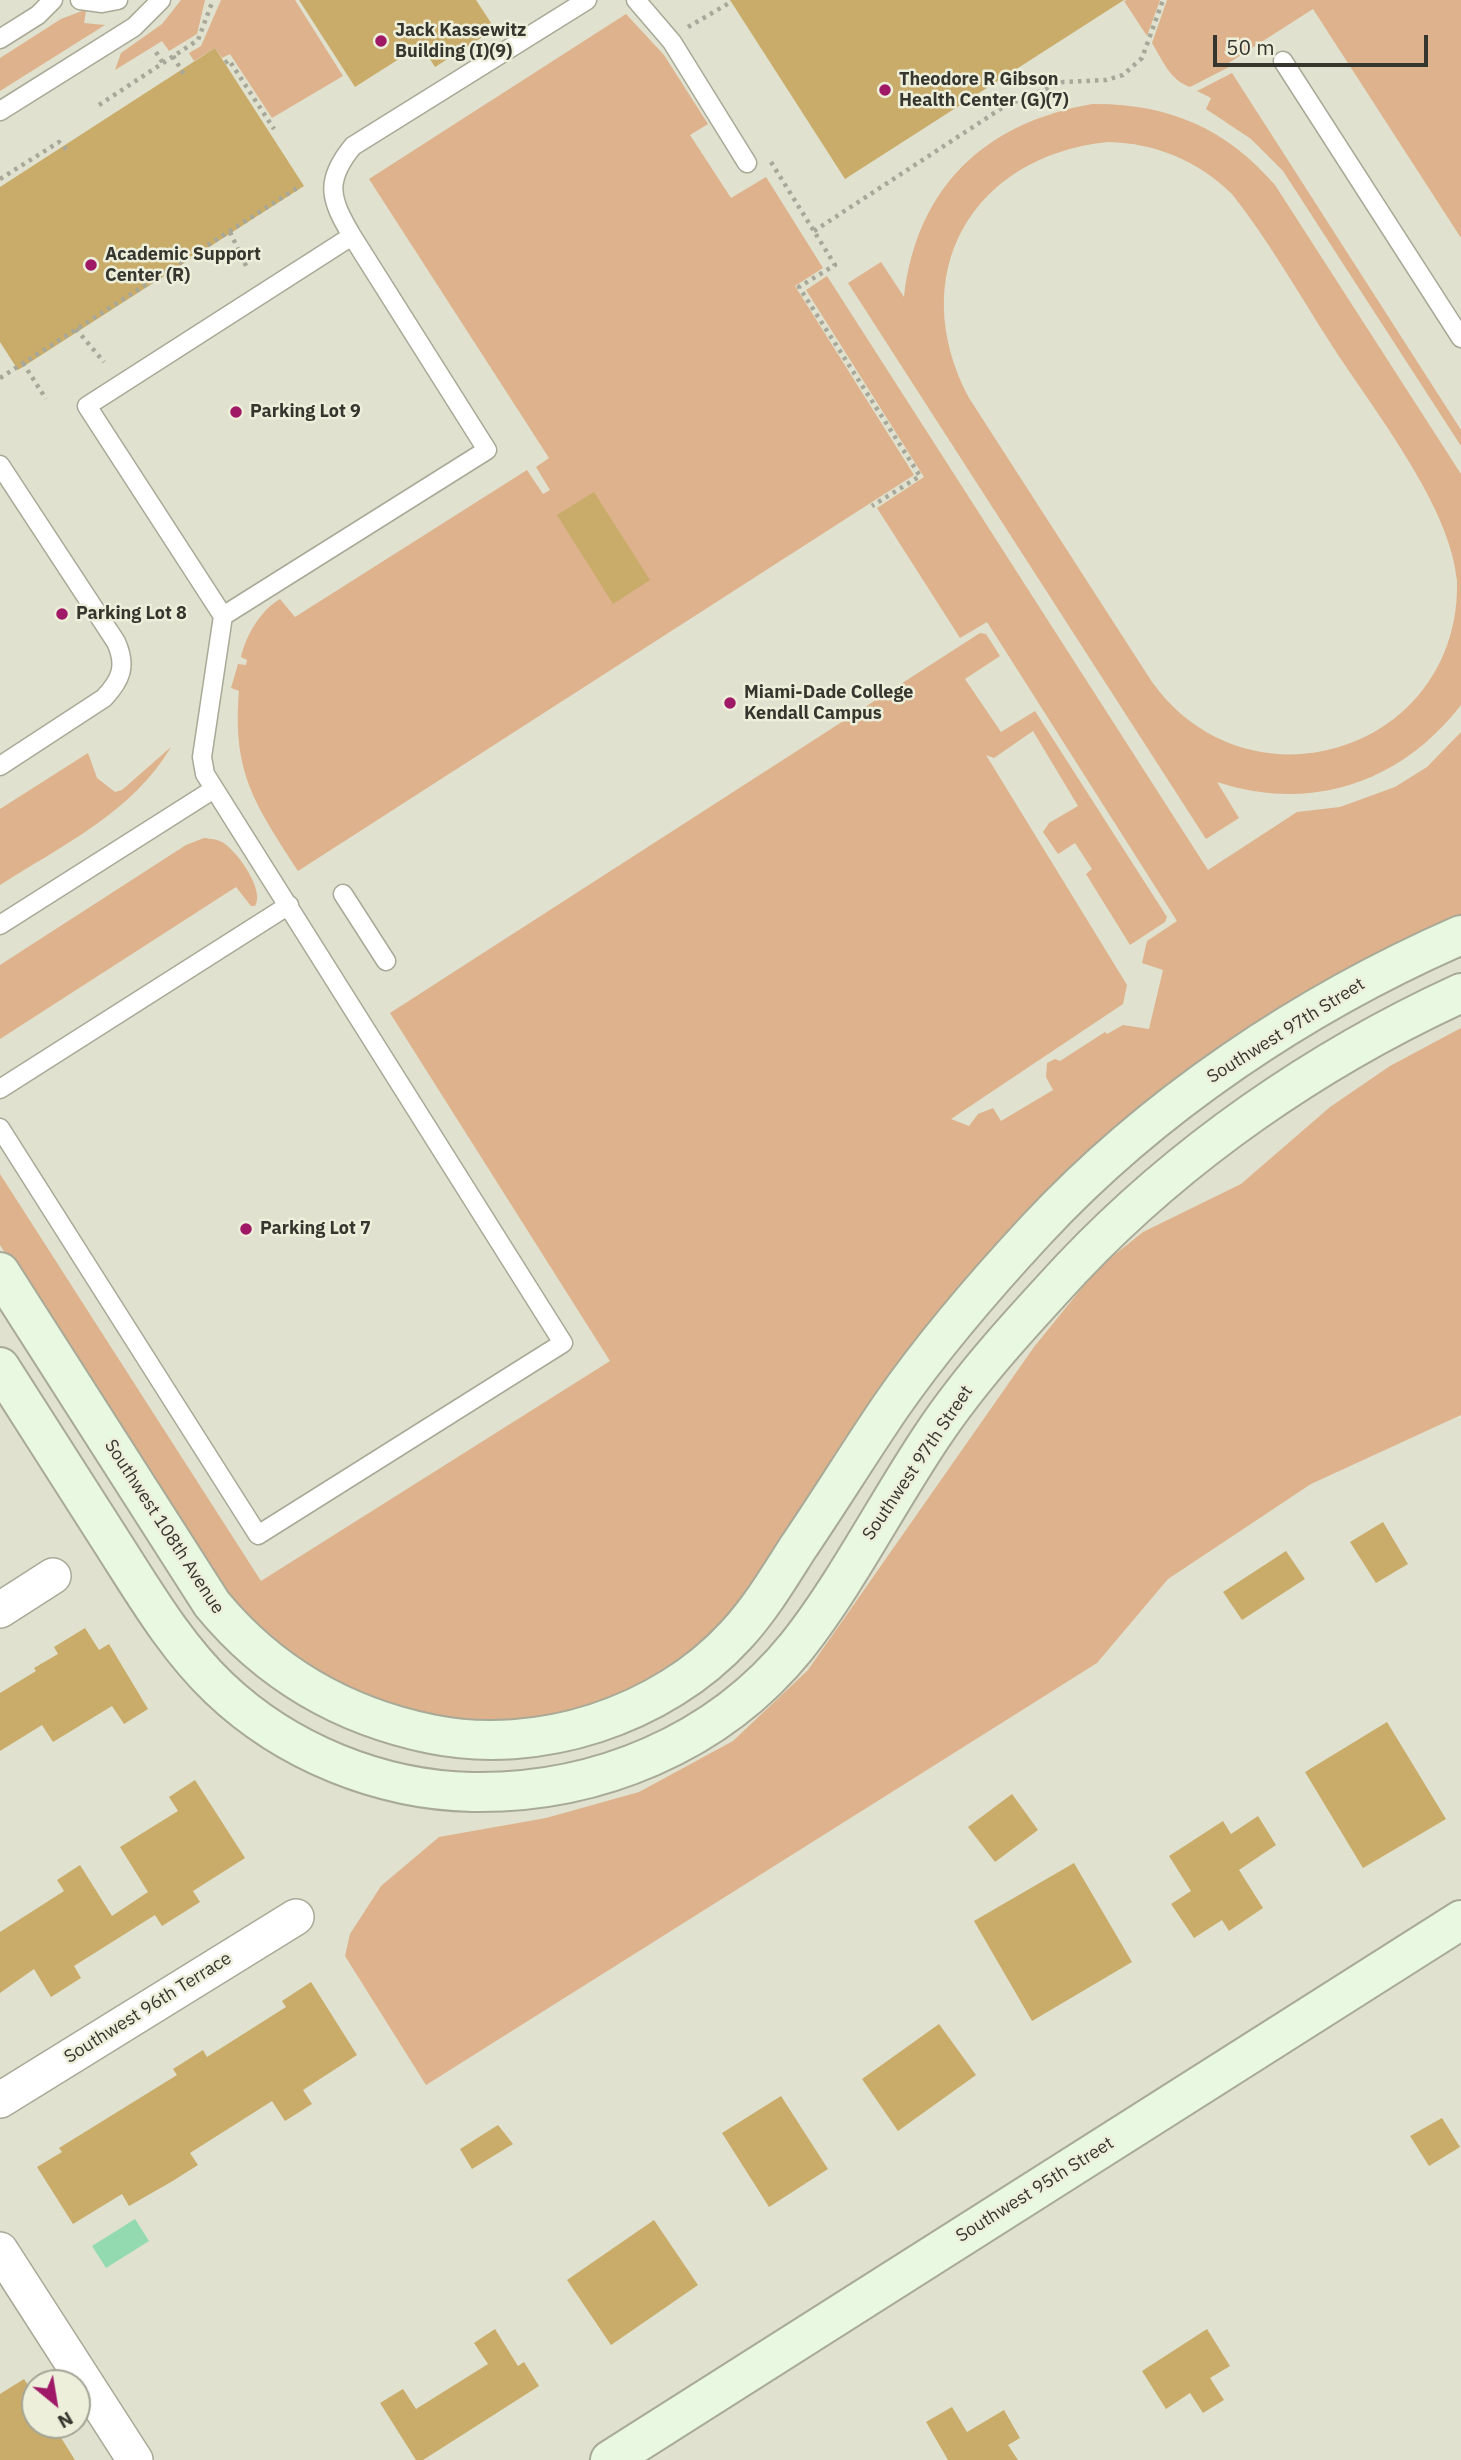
<!DOCTYPE html>
<html>
<head>
<meta charset="utf-8">
<style>
	body { margin:0 }
	#map { position:relative; width:1461px; height:2460px; overflow:hidden; background:#e0e1ce; font-family:"IBM Plex Sans",sans-serif }
	canvas { display:block }
	.north { position:absolute; left:21px; top:2369px; width:70px; height:70px; box-sizing:border-box; background:#edefdb; border:2px solid #a4a596; border-radius:50%; rotate:150deg; font-size:19px; font-weight:700; line-height:28px; text-align:center; color:#36362f }
	.north::after { content:''; display:block; margin:auto; width:24px; height:32px; background:#a01966; clip-path:polygon(50% 0,100% 100%,50% 72%,0 100%) }
	.scale { position:absolute; left:1213px; top:35px; width:215px; height:32px; box-sizing:border-box; border:4px solid #36362f; border-top:0; padding-left:9px; font-size:21px; line-height:24px; white-space:nowrap; color:#36362f; -webkit-text-stroke:5px #edefdb; paint-order:stroke }
</style>
</head>
<body>
<div id="map">
<canvas width="1461" height="2460"></canvas>
<div class="north">N</div>
<div class="scale">50 m</div>
</div>
<script>
const g = document.querySelector('canvas').getContext('2d');
g.lineJoin = 'round';
function fill(path, color) { g.fillStyle = color; g.fill(path, 'evenodd'); }
function trace(path, color, width, dash) { g.strokeStyle = color; g.lineWidth = width; g.lineCap = dash ? 'butt' : 'round'; g.setLineDash(dash || []); g.stroke(path); }
function drawText(font, color, halo, rows, align = 'center') {
  g.font = font + ' "IBM Plex Sans",sans-serif'; g.lineWidth = 5; g.setLineDash([]); g.textBaseline = 'middle'; g.strokeStyle = halo; g.fillStyle = color; for (const [text, x, y, turn = 0] of rows) {
    g.save(); g.translate(x, y); g.rotate((+turn || 0) * Math.PI / 180); g.textAlign = isNaN(turn) ? turn : align; if (halo) g.strokeText(text, 0, 0); g.fillText(text, 0, 0); g.restore();
  }
}
const green = new Path2D(`
	M 181,0 L 205,0 L 197,34 L 169,51 L 162,41 L 115,70 L 121,53 L 162,24 Z
	M 221,0 L 295,0 L 343,76 L 272,118 L 230,54 L 222,58 L 215,48 L 194,61 L 189,53 L 201,46 Z
	M 1127,0 L 1160,0 L 1147,36 L 1124,1 Z
	M 1167,0 L 1461,0 L 1461,238 L 1313,9 L 1227,64 L 1229,67 L 1190,87 C 1170,80 1163,61 1152,43 Z
	M 82,11 L 86,11 L 84,23 L 105,25 L 0,91 L 0,58 L 61,19 Z
	M 626,14 L 664,55 L 708,124 L 690,135 L 731,198 L 766,177 L 823,268 L 795,286 L 914,475 L 298,871 C 255,804 232,773 239,691 L 231,688 L 238,664 L 246,665 L 247,660 L 241,657 C 246,635 261,610 280,599 L 295,617 L 527,470 L 543,494 L 550,490 L 536,467 L 549,458 L 369,179 Z
	M 1232,73 L 1461,430 L 1461,446 L 1283,171 L 1251,139 L 1206,109 L 1211,98 L 1197,91 Z
	M 1092,104 C 1167,103 1226,128 1275,185 L 1461,474 L 1461,705 C 1401,783 1310,813 1217,782 L 1239,818 L 1206,839 L 848,283 L 881,262 L 904,297 C 917,186 985,123 1092,104 ZM 1108,142 C 1156,143 1198,161 1232,194 C 1269,241 1299,294 1331,344 C 1372,408 1451,506 1457,581 C 1461,750 1250,818 1152,682 L 969,398 C 904,275 971,156 1108,142 Z
	M 827,276 L 1208,870 L 1297,812 L 1340,807 L 1395,787 L 1427,767 L 1461,732 L 1461,919 L 1164,1094 L 748,1595 L 681,1663 L 612,1701 L 505,1725 L 407,1716 L 310,1674 L 231,1603 L 0,1245 L 0,1174 L 261,1581 L 610,1361 L 390,1013 L 980,633 L 986,634 L 1000,656 L 965,679 L 1001,732 L 1035,711 L 1167,917 L 1165,922 L 1130,945 L 1086,874 L 1092,869 L 1075,843 L 1058,854 L 1043,832 L 1049,823 L 1078,806 L 1033,731 L 994,758 L 986,755 L 1127,985 L 1123,1004 L 951,1119 L 969,1126 L 978,1114 L 993,1108 L 1001,1121 L 1053,1090 L 1046,1077 L 1047,1063 L 1055,1059 L 1060,1061 L 1105,1032 L 1107,1034 L 1123,1025 L 1149,1029 L 1163,970 L 1142,963 L 1147,941 L 1177,921 L 987,622 L 960,638 L 877,508 L 924,477 L 806,290 Z
	M 171,747 C 133,812 61,846 0,885 L 0,809 L 88,753 L 97,778 L 115,792 L 122,790 Z
	M 204,838 C 212,839 218,839 225,844 C 239,854 265,891 255,906 L 251,906 L 236,887 L 0,1039 L 0,965 L 186,845 Z
	M 1461,1028 L 1461,1415 L 1311,1484 L 1168,1579 L 1097,1663 L 426,2085 L 345,1956 L 350,1934 L 381,1886 L 439,1837 L 546,1818 L 639,1792 L 733,1741 L 808,1670 L 1034,1347 L 1098,1268 L 1143,1232 L 1241,1184 L 1330,1107 L 1390,1066 Z`);
const water = new Path2D(`
	M 135,2219 L 149,2241 L 106,2268 L 92,2246 Z`);
const building = new Path2D(`
	M 299,0 L 476,0 L 495,29 L 435,67 L 421,45 L 355,87 Z
	M 730,0 L 1124,0 L 845,179 Z
	M 215,48 L 304,186 L 18,370 L 0,342 L 0,187 Z
	M 594,492 L 650,580 L 613,604 L 557,515 Z
	M 1383,1522 L 1408,1564 L 1376,1583 L 1350,1542 Z
	M 1286,1551 L 1305,1579 L 1242,1620 L 1223,1592 Z
	M 85,1628 L 99,1650 L 109,1644 L 148,1709 L 124,1724 L 112,1706 L 53,1742 L 42,1725 L 0,1751 L 0,1693 L 36,1671 L 34,1668 L 58,1654 L 54,1647 Z
	M 1387,1722 L 1446,1819 L 1363,1868 L 1305,1772 Z
	M 195,1780 L 245,1858 L 193,1891 L 200,1902 L 162,1926 L 155,1915 L 74,1966 L 81,1978 L 51,1997 L 34,1969 L 0,1993 L 0,1932 L 64,1891 L 57,1880 L 80,1865 L 112,1916 L 148,1892 L 120,1847 L 178,1811 L 169,1797 Z
	M 1012,1794 L 1038,1830 L 995,1862 L 968,1827 Z
	M 1258,1816 L 1276,1845 L 1239,1870 L 1263,1908 L 1229,1931 L 1222,1920 L 1194,1938 L 1171,1904 L 1191,1891 L 1169,1856 L 1223,1821 L 1231,1834 Z
	M 1074,1863 L 1132,1962 L 1032,2021 L 974,1921 Z
	M 311,1982 L 357,2055 L 303,2090 L 312,2104 L 285,2121 L 272,2101 L 190,2153 L 198,2165 L 171,2182 L 129,2206 L 122,2194 L 73,2224 L 37,2167 L 62,2152 L 59,2148 L 177,2075 L 173,2069 L 203,2050 L 207,2057 L 286,2007 L 282,2001 Z
	M 939,2024 L 976,2075 L 898,2131 L 862,2079 Z
	M 781,2096 L 828,2169 L 769,2207 L 722,2133 Z
	M 1442,2118 L 1460,2147 L 1429,2166 L 1410,2136 Z
	M 498,2125 L 513,2144 L 472,2169 L 460,2149 Z
	M 654,2220 L 698,2285 L 611,2345 L 567,2280 Z
	M 495,2329 L 518,2366 L 524,2362 L 539,2386 L 423,2460 L 416,2460 L 380,2403 L 403,2389 L 416,2409 L 488,2364 L 474,2343 Z
	M 1207,2329 L 1230,2366 L 1210,2378 L 1224,2400 L 1203,2413 L 1190,2393 L 1166,2409 L 1142,2371 Z
	M 24,2379 L 35,2396 L 35,2425 L 53,2425 L 75,2460 L 0,2460 L 0,2394 Z
	M 952,2407 L 967,2432 L 1004,2410 L 1020,2438 L 1008,2445 L 1018,2460 L 948,2460 L 926,2422 Z`);
const path = new Path2D(`
	M 688,27 L 731,2
	M 156,52 L 163,63
	M 173,56 L 185,76
	M 225,63 L 229,60 L 274,129
	M 99,105 L 198,40 L 213,0
	M 771,162 L 835,265 L 799,287 L 920,476 L 872,506
	M 0,179 L 59,142 L 68,151
	M 814,231 L 1005,106 L 1063,82 L 1106,80 L 1123,75 L 1142,58 L 1163,0
	M 230,232 L 248,270
	M 76,329 L 104,362
	M 23,363 L 46,399
	M 0,378 L 297,188`);
const lane = new Path2D(`
	M 80,0 L 102,3 L 118,0
	M 636,0 L 672,42 L 747,163
	M 0,39 L 38,15 L 53,0
	M 1283,61 L 1461,338
	M 0,111 L 134,27 L 161,0
	M 352,236 C 330,199 324,181 353,146 L 587,0
	M 0,465 L 116,642 C 127,666 121,680 104,698 L 0,766
	M 343,894 L 386,961
	M 0,925 L 214,789
	M 0,1089 L 289,905
	M 0,1128 L 258,1535 L 563,1343 L 205,774 L 202,757 L 223,616 L 87,406 L 352,236 L 487,450 L 223,616`);
const street = new Path2D(`
	M 0,1610 L 53,1576
	M 0,2100 L 296,1917
	M 0,2250 L 135,2460`);
const secondary = new Path2D(`
	M 0,1272 L 212,1604 C 269,1673 343,1716 431,1734 C 538,1756 662,1716 736,1635 C 760,1609 778,1579 797,1549 C 829,1502 859,1453 891,1406 C 934,1344 984,1286 1036,1230 C 1152,1105 1305,1003 1461,935
	M 0,1367 C 38,1426 75,1485 113,1544 C 145,1594 176,1647 219,1688 C 286,1752 380,1790 472,1792 C 596,1794 718,1744 797,1646 C 846,1584 887,1503 932,1436 C 972,1376 1023,1321 1072,1268 C 1181,1153 1317,1059 1461,993
	M 610,2460 L 1461,1920`);
const markers = [
	[381,41,7,"#a01966"],
	[885,90,7,"#a01966"],
	[91,265,7,"#a01966"],
	[236,412,7,"#a01966"],
	[62,614,7,"#a01966"],
	[730,703,7,"#a01966"],
	[246,1229,7,"#a01966"]
];
const poiNames = [
	["Jack Kassewitz",395,31],
	["Building (I)(9)",395,52],
	["Theodore R Gibson",899,80],
	["Health Center (G)(7)",899,101],
	["Academic Support",105,255],
	["Center (R)",105,276],
	["Parking Lot 9",250,412],
	["Parking Lot 8",76,614],
	["Miami-Dade College",744,693],
	["Kendall Campus",744,714],
	["Parking Lot 7",260,1229]
];
const streetNames = [
	["Southwest 97th Street",1286,1031,-32],
	["Southwest 97th Street",918,1463,-56],
	["Southwest 108th Avenue",164,1527,57],
	["Southwest 96th Terrace",148,2008,-32],
	["Southwest 95th Street",1035,2190,-32]
];
fill(green, '#deb28c');
fill(water, '#94dab0');
fill(building, '#c9ac6a');
trace(lane, '#a8a997', 21);
trace(street, '#a8a997', 38);
trace(secondary, '#a8a997', 42);
trace(path, '#a7a899', 4.5, [3.5, 5]);
trace(lane, '#fff', 18);
trace(street, '#fff', 35);
trace(secondary, '#e9f8e0', 38);
for (const [x, y, r, color] of markers) { const dot = new Path2D(); dot.arc(x, y, r, 0, 2 * Math.PI); g.fillStyle = color; g.fill(dot); trace(dot, '#edefdb', 2.5); }
drawText('bold 18px', '#36362f', '#edefdb', poiNames, 'left');
drawText('18px', '#36362f', '#edefdb', streetNames);
</script>
</body>
</html>
